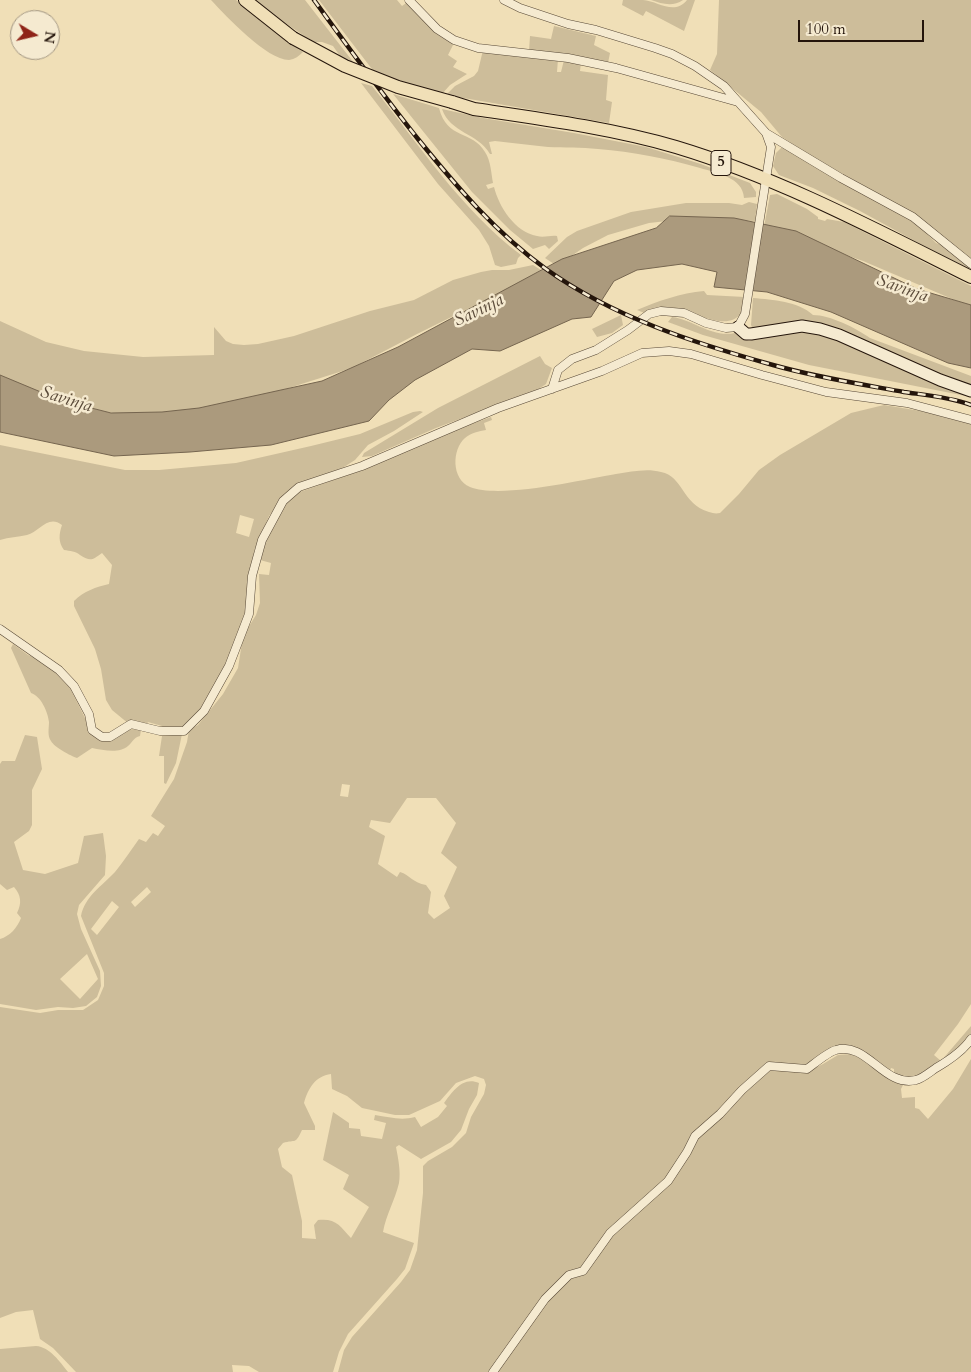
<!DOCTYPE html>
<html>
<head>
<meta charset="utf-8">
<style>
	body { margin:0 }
	#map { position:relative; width:971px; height:1372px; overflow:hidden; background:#f0dfb7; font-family:Cardo,serif }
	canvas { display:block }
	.north { position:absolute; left:10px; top:10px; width:50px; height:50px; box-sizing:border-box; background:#f5ead0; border:1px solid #a19581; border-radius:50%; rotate:99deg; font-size:14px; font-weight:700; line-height:20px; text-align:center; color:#24150b }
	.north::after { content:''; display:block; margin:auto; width:18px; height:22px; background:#8f2418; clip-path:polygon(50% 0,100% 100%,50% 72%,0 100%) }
	.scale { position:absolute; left:798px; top:20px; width:126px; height:22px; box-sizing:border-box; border:2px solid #24150b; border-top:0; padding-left:6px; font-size:15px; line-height:18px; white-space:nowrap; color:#24150b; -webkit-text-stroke:4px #f5ead0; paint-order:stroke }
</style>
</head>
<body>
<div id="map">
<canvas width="971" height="1372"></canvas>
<div class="north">N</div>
<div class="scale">100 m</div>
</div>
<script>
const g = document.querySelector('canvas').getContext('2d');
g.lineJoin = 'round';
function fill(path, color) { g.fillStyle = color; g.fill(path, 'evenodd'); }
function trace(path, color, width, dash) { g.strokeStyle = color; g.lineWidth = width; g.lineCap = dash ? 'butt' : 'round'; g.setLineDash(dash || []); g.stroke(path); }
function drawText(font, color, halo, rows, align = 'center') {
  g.font = font + ' Cardo,serif'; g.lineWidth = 5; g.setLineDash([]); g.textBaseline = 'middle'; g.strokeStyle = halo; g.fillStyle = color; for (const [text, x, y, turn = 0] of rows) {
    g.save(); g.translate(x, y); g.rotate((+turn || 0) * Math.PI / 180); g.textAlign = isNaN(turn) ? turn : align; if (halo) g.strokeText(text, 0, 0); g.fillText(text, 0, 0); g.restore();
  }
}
const green = new Path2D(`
	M 211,0 L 236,0 L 290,44 L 303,52 C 299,56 295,59 289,60 C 267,60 226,16 211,0 Z
	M 255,0 L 305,0 L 354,63 L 340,56 L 333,46 L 322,42 L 315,42 L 306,37 L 276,17 Z
	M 319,0 L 397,0 L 402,6 L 409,1 L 454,43 L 448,55 L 457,61 L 453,67 L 467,74 L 450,85 L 442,94 L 375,73 Z
	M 623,0 C 629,0 636,0 643,0 C 658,1 674,16 687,0 L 695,0 L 684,31 L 646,11 L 643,16 L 622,5 Z
	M 651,0 L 683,0 C 673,7 662,4 651,0 Z
	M 719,0 L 971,0 L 971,259 L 907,210 L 813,157 L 782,137 L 761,112 L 710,70 L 717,54 Z
	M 554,26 L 596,36 L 594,45 L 610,53 L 608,63 L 529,51 L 530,36 L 551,39 Z
	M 483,50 L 558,59 L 557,72 L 561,72 L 564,60 L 581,63 L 580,71 L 608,75 L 606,100 L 612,102 L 609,123 L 446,95 L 455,86 L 474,76 L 478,71 Z
	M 361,83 L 372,86 C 419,144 460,209 521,255 L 518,258 L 516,264 L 501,267 L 495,265 L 489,246 L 479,230 L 438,184 Z
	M 393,94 L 439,108 C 447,140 472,130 485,152 C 491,161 491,173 493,183 L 486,185 L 488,189 L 494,187 C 499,207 515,232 537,236 C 544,238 550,235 557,236 L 558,241 L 549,249 L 545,245 L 533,249 L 510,230 L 472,192 Z
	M 442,109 L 483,118 L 574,133 L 646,147 L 701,164 L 750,183 L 756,192 L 756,197 L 744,198 C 743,177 716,173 700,168 C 666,158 633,152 598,149 C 581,147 565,148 548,147 C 530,145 512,143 495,141 L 489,142 L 492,154 L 490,154 C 478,133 450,133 442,109 Z
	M 781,148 L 786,148 L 912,219 L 936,243 L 945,246 L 970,267 L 968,270 L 860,211 L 813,188 L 779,175 L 773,166 L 776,153 Z
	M 777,194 L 807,209 L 818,217 L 818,219 L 825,221 L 827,219 L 844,222 L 971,286 L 971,307 L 863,261 L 764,227 L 770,195 Z
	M 749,202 L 757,204 L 755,221 L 695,218 L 649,223 L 608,235 L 583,248 L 557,266 L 545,258 L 567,237 L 577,231 L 631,212 L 686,203 L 729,203 L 742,205 Z
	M 533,265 L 541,270 L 520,283 L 417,334 L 352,368 L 251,400 L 214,409 L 127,415 L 106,412 L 19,386 L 0,378 L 0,321 L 46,342 L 84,351 L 143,357 L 214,355 L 214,327 L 226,341 L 233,344 L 244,345 L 258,344 L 294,336 L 370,311 L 414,300 L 453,280 L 481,272 L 492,270 L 509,270 Z
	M 704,291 L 707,295 L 745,297 C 744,301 744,308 742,312 C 726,336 688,306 665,307 C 659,307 653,311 647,314 L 637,310 C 658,301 681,293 704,291 Z
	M 753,298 C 773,300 798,301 813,315 C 830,315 856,328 870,338 L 971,376 L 971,389 L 824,328 L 753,329 L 751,325 Z
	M 621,315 L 623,325 L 612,333 L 597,337 L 592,329 Z
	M 672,317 C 694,320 712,338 735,333 L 749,341 L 783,330 L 823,333 L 971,393 L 971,397 L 809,365 L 703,335 L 668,322 Z
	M 540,356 L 545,364 L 552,368 L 546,384 L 537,390 L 436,428 L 372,456 L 362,457 L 364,453 L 438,408 Z
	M 884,405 L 939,414 L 971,423 L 971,1004 L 958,1024 L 934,1055 L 941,1061 L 971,1026 L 971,1036 L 940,1066 L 909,1081 L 894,1074 L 894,1069 L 891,1068 L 890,1071 L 852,1051 L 834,1054 L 807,1072 L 823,1064 L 838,1055 L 851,1054 L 858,1055 L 903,1085 L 901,1089 L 902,1098 L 915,1097 L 915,1108 L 919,1109 L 928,1119 L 953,1089 L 971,1059 L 971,1372 L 338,1372 L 344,1350 L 352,1337 L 401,1282 L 410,1270 L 417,1250 L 423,1193 L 423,1166 L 428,1161 L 452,1147 L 466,1133 L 471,1117 L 484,1094 L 486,1085 L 484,1079 L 475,1076 L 456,1083 L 440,1101 L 409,1115 L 395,1115 L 362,1108 L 347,1096 L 332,1089 L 331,1074 C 315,1076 308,1089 304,1103 L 315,1126 L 315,1130 L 302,1130 C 295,1145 296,1139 283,1143 L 278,1149 L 282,1167 L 292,1175 L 302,1221 L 302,1238 L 316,1239 L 314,1225 L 318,1220 C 336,1218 340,1226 351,1238 L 369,1207 L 343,1189 L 349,1175 L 323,1160 L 333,1112 L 349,1123 L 349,1128 L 360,1129 L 361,1136 L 382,1139 L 386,1123 L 374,1120 L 375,1115 C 389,1117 401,1121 415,1117 L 421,1127 L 438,1117 L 447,1106 L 444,1103 C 453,1091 463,1076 479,1083 L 477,1095 L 469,1109 L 461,1130 L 451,1142 L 421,1159 L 399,1145 L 396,1147 C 398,1158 401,1171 399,1183 C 395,1200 386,1215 383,1232 L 414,1243 L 413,1246 L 405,1269 L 397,1279 L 348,1334 L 339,1352 L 333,1372 L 259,1372 L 249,1366 L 232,1365 L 233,1372 L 76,1372 L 53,1348 L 40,1339 L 33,1310 L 16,1312 L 0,1318 L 0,1007 L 40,1013 L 58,1010 L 83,1010 L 98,1000 L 104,986 L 104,973 L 81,916 C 85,896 102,886 115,872 C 123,862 131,850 139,839 L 146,842 L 153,833 L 158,836 L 165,826 L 151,816 L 174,779 L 187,742 L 189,730 L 198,725 L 223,694 L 238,668 L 243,636 L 256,615 L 260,603 L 259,574 L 269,575 L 271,563 L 260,560 C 264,535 278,510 297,493 L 362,470 L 443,434 L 491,417 L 492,420 L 484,423 L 486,430 C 479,431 471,433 465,438 C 452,449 451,479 470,487 C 500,499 581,480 616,474 C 631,472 646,468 661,472 C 683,476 682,504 709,512 C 713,513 715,514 720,513 L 739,494 L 759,470 L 780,455 L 851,413 ZM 342,784 L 350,785 L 348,797 L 340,796 ZM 407,798 L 436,798 L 456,823 L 441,853 L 457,867 L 444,896 L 450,908 L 434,919 L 428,913 L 431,892 L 426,885 C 413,883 410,875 400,872 L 397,877 L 378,864 L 385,836 L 369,827 L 371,820 L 390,823 ZM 147,887 L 151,892 L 135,907 L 131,902 ZM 112,901 L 119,907 L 97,935 L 91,929 Z
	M 420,411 L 423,412 L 394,431 L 368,445 L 355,460 L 344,467 L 328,474 L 281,500 L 269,516 L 254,551 L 252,575 L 254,599 L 236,636 L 231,667 L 208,701 L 191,721 L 184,726 L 171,730 L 163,729 L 162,726 L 148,722 L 146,725 L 129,724 L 112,710 L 106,700 L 101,669 L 95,649 L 74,606 L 74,601 C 84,591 96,587 109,584 L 112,565 L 102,553 C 92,560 91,562 80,555 C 76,551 70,551 64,550 C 58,542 59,534 62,525 C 48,514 39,532 27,535 C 18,537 9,537 0,540 L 0,445 L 125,470 L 159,470 L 236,463 L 311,446 L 360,434 L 413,412 ZM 240,515 L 254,519 L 249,537 L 236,533 Z
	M 13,644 L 28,655 L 47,662 L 68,684 L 89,726 L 112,739 L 128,730 L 133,729 L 141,730 L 140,736 C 133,738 133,742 128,746 C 119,754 103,750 92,748 L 77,758 C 71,756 54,747 51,741 C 47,736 49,728 49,722 C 48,712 41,696 31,693 L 11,648 Z
	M 182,734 L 176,763 L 166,784 L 164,783 L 164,756 L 159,756 L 162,736 Z
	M 25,735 L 37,737 L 42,769 L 32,790 L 32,825 L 29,831 L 14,842 L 23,870 L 45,874 L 78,863 L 84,836 L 103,833 L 106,856 L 105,875 L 79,905 L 77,914 L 81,929 L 100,971 L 101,986 L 97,997 L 86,1006 L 73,1008 L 58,1007 L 36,1010 L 0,1004 L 0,939 C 10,936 17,928 21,918 L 17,913 C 22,903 21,895 14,887 L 7,890 L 0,884 L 0,764 L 2,761 L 15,761 ZM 87,954 L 98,979 L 80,999 L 60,979 Z
	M 36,1346 C 50,1347 60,1362 68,1372 L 0,1372 L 0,1349 Z`);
const water = new Path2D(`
	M 670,216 L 734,218 L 796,231 L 917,289 L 971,305 L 971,368 L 948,363 L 831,312 L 767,292 L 714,287 L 717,272 L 682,264 L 637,270 L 614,281 L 591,317 L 572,319 L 500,351 L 472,349 L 415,380 L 389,400 L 369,421 L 271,445 L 190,452 L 114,456 L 0,432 L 0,375 L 60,400 L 111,413 L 162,412 L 199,408 L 322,381 L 398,347 L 562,259 L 656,228 Z`);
const street = new Path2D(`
	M 409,0 L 437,29 L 454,40 L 478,48 L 568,58 L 616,68 L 738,102
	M 504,0 L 520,8 L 568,24 L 596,30 L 655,48 L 672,54 L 695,66 L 724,86 L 766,133 L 841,178 L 913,217 L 971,264
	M 552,389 L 558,370 L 572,359 L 596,350 L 628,330 L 649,314 L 661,311 L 684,313 L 706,323 L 726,328 L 738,327 L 745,314 L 771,147 L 766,133
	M 0,629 L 59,670 L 74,686 L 89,714 L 92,730 L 102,737 L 110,737 L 131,724 L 160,731 L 184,731 L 204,711 L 229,666 L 249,614 L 252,576 L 262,540 L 283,501 L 299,487 L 362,466 L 498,408 L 602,371 L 642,353 L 669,351 L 691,354 L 762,375 L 826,392 L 907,403 L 971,420
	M 493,1372 L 545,1299 L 569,1275 L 583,1271 L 610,1233 L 668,1181 L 687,1152 L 695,1136 L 720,1114 L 742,1090 L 769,1066 L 807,1069 C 814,1064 828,1052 836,1050 C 867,1041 884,1088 916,1080 C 922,1079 930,1072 936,1068 C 948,1061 963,1051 971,1039`);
const secondary = new Path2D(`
	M 738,327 L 746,334 L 751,334 L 802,326 L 820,329 L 839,335 L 940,380 L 971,391`);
const primary = new Path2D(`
	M 245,0 L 293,38
	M 452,102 L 474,109 C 542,119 610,128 676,147 C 779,178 875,229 971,277`);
const rail = new Path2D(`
	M 314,0 C 348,47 382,94 418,139 C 457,187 496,233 546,269 C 613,317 694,343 773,365 C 815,377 860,384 904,392 C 925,395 950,397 971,405`);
const primaryBridge = new Path2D(`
	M 293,38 L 345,66 L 398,87 L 452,102`);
const shields = [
	[721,163,20]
];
const shieldNames = [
	["5",721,163]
];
const waterNames = [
	["Savinja",902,289,19],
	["Savinja",479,311,-26],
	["Savinja",66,400,17]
];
fill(green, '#cdbd9a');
fill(water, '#ab9a7d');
trace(water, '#75654f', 1);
trace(street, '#574836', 9);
trace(secondary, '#24150b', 13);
trace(primary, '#24150b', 14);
trace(street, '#f5ead0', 8);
trace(secondary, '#f5ead0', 11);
trace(primary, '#f0dfb7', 12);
trace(rail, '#24150b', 4.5);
trace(rail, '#f5ead0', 2.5, [8]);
trace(primaryBridge, '#24150b', 14, []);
trace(primaryBridge, '#f0dfb7', 12);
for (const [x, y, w] of shields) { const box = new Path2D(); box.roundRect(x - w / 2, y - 12.5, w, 25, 4); g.fillStyle = '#f5ead0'; g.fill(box); trace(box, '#24150b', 1); }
drawText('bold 15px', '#24150b', null, shieldNames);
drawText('italic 18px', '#5a4a39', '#f5ead0', waterNames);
</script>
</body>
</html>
